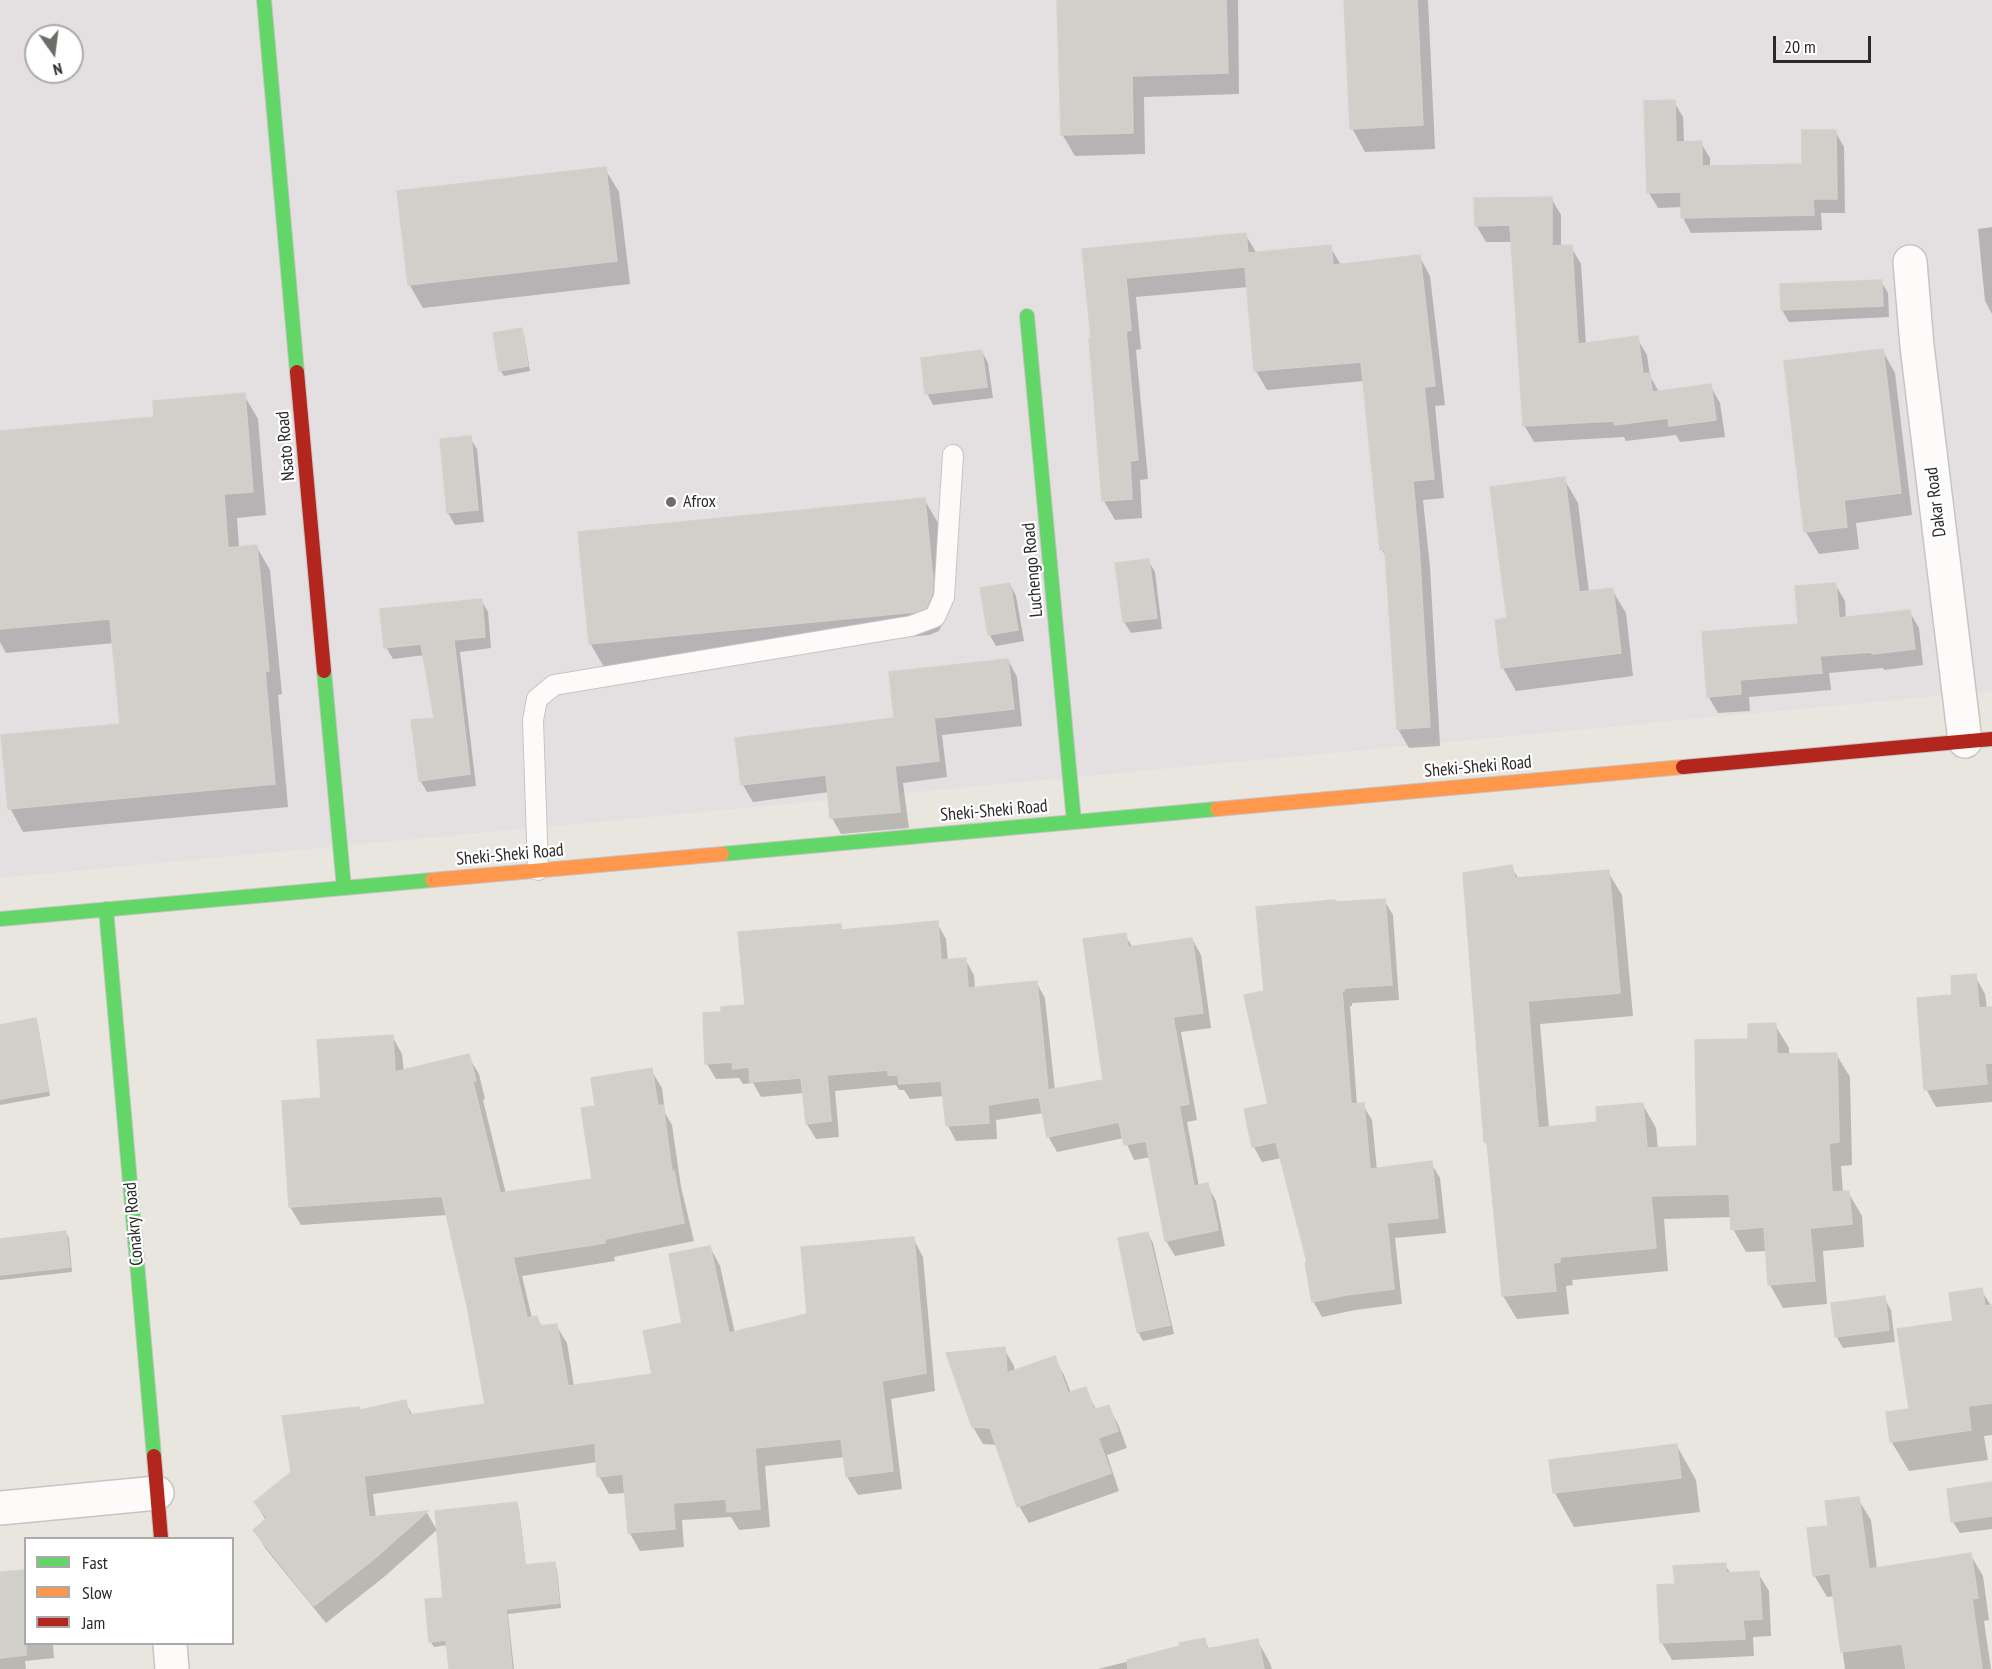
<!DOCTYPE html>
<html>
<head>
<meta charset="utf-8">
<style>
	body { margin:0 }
	#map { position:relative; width:1992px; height:1669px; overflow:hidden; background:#e9e6df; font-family:"PT Sans Narrow",sans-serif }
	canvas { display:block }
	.legend { position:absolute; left:24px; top:1537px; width:210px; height:108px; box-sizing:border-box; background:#fff; border:2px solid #aaa; margin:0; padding:8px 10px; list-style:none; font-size:18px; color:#2a2a2a }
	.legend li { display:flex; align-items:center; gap:12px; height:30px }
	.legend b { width:30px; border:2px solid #aaa }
	.north { position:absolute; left:24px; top:24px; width:60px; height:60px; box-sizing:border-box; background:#fff; border:2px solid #aaa; border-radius:50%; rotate:166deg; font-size:16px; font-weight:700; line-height:24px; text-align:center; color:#2a2a2a }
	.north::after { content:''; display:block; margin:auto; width:21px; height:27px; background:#6d6c69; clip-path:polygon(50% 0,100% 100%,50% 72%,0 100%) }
	.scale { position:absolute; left:1773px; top:36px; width:98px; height:27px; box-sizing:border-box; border:3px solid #2a2a2a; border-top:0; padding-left:8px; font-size:18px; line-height:21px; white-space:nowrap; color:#2a2a2a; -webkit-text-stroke:4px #fff; paint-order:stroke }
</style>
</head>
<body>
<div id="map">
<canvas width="1992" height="1669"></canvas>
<ul class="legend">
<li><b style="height:8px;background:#63d668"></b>Fast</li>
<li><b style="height:8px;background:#ff974d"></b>Slow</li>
<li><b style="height:8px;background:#b3261e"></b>Jam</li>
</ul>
<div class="north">N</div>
<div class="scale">20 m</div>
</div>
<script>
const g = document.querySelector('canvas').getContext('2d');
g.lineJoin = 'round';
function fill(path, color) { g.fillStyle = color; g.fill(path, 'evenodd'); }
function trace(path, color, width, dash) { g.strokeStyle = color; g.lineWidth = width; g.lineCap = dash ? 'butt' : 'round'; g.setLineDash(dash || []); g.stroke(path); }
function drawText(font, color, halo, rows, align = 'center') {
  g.font = font + ' "PT Sans Narrow",sans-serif'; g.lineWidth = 4.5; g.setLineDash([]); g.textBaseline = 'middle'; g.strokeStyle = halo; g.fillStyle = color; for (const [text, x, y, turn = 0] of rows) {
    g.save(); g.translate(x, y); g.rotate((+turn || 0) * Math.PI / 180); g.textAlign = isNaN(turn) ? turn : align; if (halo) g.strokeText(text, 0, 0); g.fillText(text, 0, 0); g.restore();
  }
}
const industrial = new Path2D(`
	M 0,0 L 1992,0 L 1992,691 L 0,878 ZM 36,36 L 72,36 L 72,72 L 36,72 Z`);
const shadow = new Path2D(`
	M 1059,0 L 1238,0 L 1239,94 L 1144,97 L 1145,154 L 1075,156 L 1062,134 Z
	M 1345,0 L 1428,0 L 1435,149 L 1365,152 L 1352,128 Z
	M 1674,102 L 1683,117 L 1684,143 L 1701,143 L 1710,158 L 1710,167 L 1804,165 L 1835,131 L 1844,147 L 1845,213 L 1821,213 L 1822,230 L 1691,233 L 1683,218 L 1682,207 L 1658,208 L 1649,193 Z
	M 605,169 L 619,192 L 630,284 L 423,308 L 409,284 Z
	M 1551,198 L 1561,215 L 1561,247 L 1571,247 L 1581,264 L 1586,344 L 1637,338 L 1647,355 L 1650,376 L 1659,392 L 1710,385 L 1720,403 L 1725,437 L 1680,442 L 1676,435 L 1626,441 L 1624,437 L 1534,442 L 1524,425 L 1513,242 L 1486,242 L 1476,225 Z
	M 1992,227 L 1992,314 L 1985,301 L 1978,229 Z
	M 1245,234 L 1257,254 L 1330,247 L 1341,265 L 1419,256 L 1430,276 L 1445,405 L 1435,406 L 1444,498 L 1423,500 L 1430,567 L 1440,746 L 1409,748 L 1398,729 L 1388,560 L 1382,550 L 1364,381 L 1267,390 L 1256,371 L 1248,287 L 1136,297 L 1141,349 L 1136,350 L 1148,479 L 1140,480 L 1142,518 L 1115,520 L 1104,501 L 1093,340 L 1084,250 Z
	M 1881,281 L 1888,293 L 1889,317 L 1789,322 L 1782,310 L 1781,286 Z
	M 521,329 L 524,335 L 530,371 L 504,376 L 500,370 Z
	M 1882,350 L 1895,373 L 1912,515 L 1856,523 L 1859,549 L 1819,554 L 1806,532 Z
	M 982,352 L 988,363 L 993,398 L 933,405 L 927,393 Z
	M 244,395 L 258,419 L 266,515 L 237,518 L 239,548 L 256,546 L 270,570 L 282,694 L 278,695 L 288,807 L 23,832 L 10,808 L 122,726 L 114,643 L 6,653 L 0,642 L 0,433 L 156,418 Z
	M 470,438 L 477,449 L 484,522 L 455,525 L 448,513 L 441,441 Z
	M 1564,479 L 1578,503 L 1589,592 L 1612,590 L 1626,613 L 1633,676 L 1516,691 L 1503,668 L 1509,620 Z
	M 924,499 L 938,523 L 946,607 L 945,619 L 939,631 L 929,635 L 604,667 L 590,643 Z
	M 1148,560 L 1155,572 L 1162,629 L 1131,633 L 1124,622 Z
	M 1010,584 L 1016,596 L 1024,641 L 996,646 L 989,634 Z
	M 1835,584 L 1845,601 L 1846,619 L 1909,611 L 1919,628 L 1923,665 L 1884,670 L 1883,668 L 1829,673 L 1831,690 L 1749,697 L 1750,711 L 1718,713 L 1708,696 L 1799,625 Z
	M 481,600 L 488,612 L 491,648 L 460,652 L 476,786 L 427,792 L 420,780 L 435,719 L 425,655 L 393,659 L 386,647 Z
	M 1008,660 L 1017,677 L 1022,726 L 942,735 L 947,777 L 903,783 L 909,828 L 841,834 L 832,818 L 829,792 L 753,802 L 743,785 L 737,739 L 896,719 Z
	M 1511,867 L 1519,879 L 1608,872 L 1622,895 L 1633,1016 L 1540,1024 L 1549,1128 L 1598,1124 L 1643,1105 L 1656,1128 L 1658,1149 L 1699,1147 L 1750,1041 L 1775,1025 L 1789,1048 L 1789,1055 L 1836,1054 L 1850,1077 L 1852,1165 L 1841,1166 L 1843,1193 L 1848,1192 L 1862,1216 L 1864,1247 L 1823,1251 L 1827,1304 L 1783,1308 L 1770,1285 L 1767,1251 L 1746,1252 L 1733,1229 L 1732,1217 L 1664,1219 L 1668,1271 L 1572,1280 L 1573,1285 L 1566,1286 L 1569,1314 L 1517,1319 L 1503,1296 L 1489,1148 L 1485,1142 Z
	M 1384,900 L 1393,915 L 1399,1000 L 1352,1003 L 1352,1006 L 1350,1006 L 1357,1105 L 1363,1105 L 1372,1120 L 1377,1170 L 1431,1163 L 1440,1178 L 1446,1233 L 1395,1238 L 1402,1304 L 1355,1310 L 1322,1317 L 1313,1301 L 1309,1264 L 1281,1158 L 1262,1162 L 1254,1147 L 1245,1110 L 1270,1105 L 1265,993 L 1336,904 Z
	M 937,923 L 946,939 L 948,961 L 965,959 L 974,975 L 975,989 L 1036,982 L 1045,998 L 1055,1091 L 1105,1081 L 1125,935 L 1133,948 L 1192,939 L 1201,955 L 1211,1028 L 1181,1032 L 1197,1120 L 1187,1122 L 1199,1187 L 1207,1185 L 1216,1201 L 1225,1246 L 1175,1256 L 1166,1241 L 1151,1157 L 1134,1160 L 1124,1138 L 1057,1152 L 1048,1136 L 1044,1113 L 996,1120 L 997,1139 L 956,1141 L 948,1126 L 944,1096 L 910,1099 L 904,1090 L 899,1090 L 896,1085 L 835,1091 L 839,1137 L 816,1139 L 807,1124 L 804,1093 L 761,1097 L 753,1083 L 743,1084 L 739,1078 L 716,1079 L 707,1064 L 723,1013 L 746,1006 L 840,926 L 843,931 Z
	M 1975,976 L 1985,994 L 1987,1009 L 1992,1009 L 1992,1102 L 1936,1107 L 1926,1089 L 1954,996 Z
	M 35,1020 L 38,1025 L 50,1096 L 0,1105 L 0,1026 Z
	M 392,1036 L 402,1054 L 404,1072 L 468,1056 L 479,1074 L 485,1099 L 483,1100 L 506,1194 L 593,1180 L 596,1107 L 651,1070 L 662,1088 L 665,1113 L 672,1125 L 681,1187 L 694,1241 L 614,1257 L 615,1261 L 522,1276 L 532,1318 L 537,1317 L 542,1327 L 556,1325 L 567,1343 L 574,1386 L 654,1375 L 684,1324 L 710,1247 L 720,1266 L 735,1333 L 809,1315 L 913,1238 L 923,1257 L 935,1391 L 891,1399 L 902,1489 L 858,1495 L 847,1477 L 845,1457 L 765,1466 L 770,1527 L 739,1530 L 731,1517 L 682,1520 L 684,1547 L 640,1551 L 629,1532 L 626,1493 L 609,1494 L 599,1476 L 598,1462 L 373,1494 L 376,1518 L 427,1513 L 437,1530 L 384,1577 L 326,1623 L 265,1548 L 255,1530 L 266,1521 L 255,1502 L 292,1472 L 360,1411 L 405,1402 L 413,1416 L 487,1405 L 469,1306 L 447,1215 L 301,1225 L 290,1207 L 323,1100 Z
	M 66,1233 L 69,1238 L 72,1272 L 0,1280 L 0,1240 Z
	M 1148,1233 L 1153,1243 L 1174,1334 L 1143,1341 L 1138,1332 L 1120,1240 Z
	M 1981,1290 L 1992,1307 L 1992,1435 L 1984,1436 L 1988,1460 L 1909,1471 L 1891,1441 Z
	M 1884,1298 L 1891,1310 L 1895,1342 L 1843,1348 L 1836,1336 Z
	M 1004,1349 L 1014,1366 L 1015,1372 L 1054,1358 L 1064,1375 L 1071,1393 L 1085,1388 L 1097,1411 L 1108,1406 L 1118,1424 L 1127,1448 L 1107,1455 L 1119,1491 L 1029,1523 L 1019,1506 L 997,1445 L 983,1444 L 973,1427 Z
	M 1677,1446 L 1696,1480 L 1700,1512 L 1574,1527 L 1555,1493 Z
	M 1992,1484 L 1992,1529 L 1960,1533 L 1953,1522 L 1948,1490 Z
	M 1858,1499 L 1871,1520 L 1877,1569 L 1970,1554 L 1983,1576 L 1989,1620 L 1984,1621 L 1991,1669 L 1845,1669 L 1835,1596 L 1827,1597 L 1814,1575 L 1830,1527 Z
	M 516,1504 L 519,1509 L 526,1566 L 554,1563 L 557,1569 L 561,1608 L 508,1614 L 514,1669 L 450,1669 L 448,1645 L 434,1647 L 431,1642 L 445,1599 Z
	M 1725,1565 L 1731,1574 L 1758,1573 L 1769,1591 L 1771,1636 L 1753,1637 L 1754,1656 L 1672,1660 L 1662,1643 L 1676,1585 Z
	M 0,1573 L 26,1644 L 53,1644 L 54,1658 L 25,1661 L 26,1669 L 0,1669 Z
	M 1204,1640 L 1210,1650 L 1257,1640 L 1270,1663 L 1272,1669 L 1098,1669 L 1182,1648 Z`);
const building = new Path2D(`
	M 1057,0 L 1226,0 L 1228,73 L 1132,76 L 1133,133 L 1061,135 Z
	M 1344,0 L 1417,0 L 1423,125 L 1350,129 Z
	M 1675,100 L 1676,142 L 1702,141 L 1702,166 L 1802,164 L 1802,130 L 1836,130 L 1837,199 L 1813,199 L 1814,215 L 1681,218 L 1681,192 L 1647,193 L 1644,101 Z
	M 606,167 L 617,261 L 408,285 L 397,191 Z
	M 1552,197 L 1552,246 L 1572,245 L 1578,344 L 1638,336 L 1643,374 L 1650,373 L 1652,392 L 1711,384 L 1716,420 L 1669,426 L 1668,418 L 1615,425 L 1614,421 L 1523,426 L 1510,225 L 1475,226 L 1474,198 Z
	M 1246,233 L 1248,253 L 1331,245 L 1333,265 L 1420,255 L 1435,386 L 1424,387 L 1434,479 L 1413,481 L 1419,547 L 1430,727 L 1397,729 L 1385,550 L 1380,550 L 1361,362 L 1254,371 L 1245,267 L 1126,278 L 1131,330 L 1126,331 L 1138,460 L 1130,461 L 1132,499 L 1102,501 L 1089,338 L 1091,338 L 1082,249 Z
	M 1882,280 L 1883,306 L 1781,310 L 1780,284 Z
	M 522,328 L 528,366 L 499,371 L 493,333 Z
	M 1883,349 L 1901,493 L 1844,500 L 1847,527 L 1804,532 L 1784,361 Z
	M 982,350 L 987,387 L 925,394 L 921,358 Z
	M 245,393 L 253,492 L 224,494 L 228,548 L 257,545 L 269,671 L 265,671 L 275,784 L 8,809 L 1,735 L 120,724 L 110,619 L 0,629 L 0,431 L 154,417 L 153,401 Z
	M 471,436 L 478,510 L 447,513 L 440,439 Z
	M 1565,477 L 1579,592 L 1613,588 L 1621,653 L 1501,668 L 1495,620 L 1507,618 L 1490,487 Z
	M 925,498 L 933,582 L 932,594 L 926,608 L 915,612 L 589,644 L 578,532 Z
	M 1149,559 L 1157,618 L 1123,622 L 1115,563 Z
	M 1010,583 L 1018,630 L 988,635 L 980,588 Z
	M 1836,583 L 1839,618 L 1910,610 L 1915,649 L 1872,654 L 1872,652 L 1820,656 L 1822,673 L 1740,680 L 1741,694 L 1707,697 L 1702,632 L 1798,624 L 1795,586 Z
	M 482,599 L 485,637 L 454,640 L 470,774 L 419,781 L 411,720 L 434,718 L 421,644 L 384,648 L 380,609 Z
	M 1008,659 L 1014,709 L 934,718 L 939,761 L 895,766 L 900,812 L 830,818 L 826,775 L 741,785 L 735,738 L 894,718 L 889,672 Z
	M 1512,865 L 1515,878 L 1609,870 L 1620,993 L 1528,1001 L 1538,1128 L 1597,1122 L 1596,1107 L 1643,1103 L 1647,1148 L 1697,1146 L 1695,1040 L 1748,1039 L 1748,1024 L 1776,1023 L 1777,1054 L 1837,1053 L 1839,1142 L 1829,1143 L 1832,1192 L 1849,1191 L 1852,1224 L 1810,1228 L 1815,1281 L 1768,1285 L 1764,1227 L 1731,1230 L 1729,1194 L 1651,1196 L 1656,1248 L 1560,1257 L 1560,1262 L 1553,1263 L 1556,1291 L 1502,1296 L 1487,1142 L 1484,1142 L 1463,873 Z
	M 1385,899 L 1392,985 L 1344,988 L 1344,991 L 1342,991 L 1351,1104 L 1364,1103 L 1370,1169 L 1432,1161 L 1438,1218 L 1387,1223 L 1394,1289 L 1346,1295 L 1312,1302 L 1305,1263 L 1307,1262 L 1276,1142 L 1252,1147 L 1244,1109 L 1268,1104 L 1244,995 L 1264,991 L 1256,907 L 1335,900 L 1336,902 Z
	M 938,921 L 941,960 L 966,958 L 968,988 L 1037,981 L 1048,1090 L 1103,1080 L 1083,939 L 1126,933 L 1128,947 L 1192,938 L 1203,1013 L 1173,1017 L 1189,1104 L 1179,1106 L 1194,1186 L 1208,1183 L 1218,1230 L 1165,1241 L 1146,1141 L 1124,1145 L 1119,1122 L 1047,1137 L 1039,1097 L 988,1105 L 989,1123 L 946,1126 L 941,1081 L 899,1084 L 898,1075 L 888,1075 L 888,1070 L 827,1075 L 831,1121 L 806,1124 L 801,1078 L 750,1082 L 749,1067 L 733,1069 L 732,1062 L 705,1064 L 703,1013 L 721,1012 L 721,1007 L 745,1005 L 738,932 L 841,924 L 841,930 Z
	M 1976,974 L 1979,1008 L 1992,1007 L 1992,1063 L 1985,1063 L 1987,1084 L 1924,1090 L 1917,998 L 1952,995 L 1951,976 Z
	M 36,1018 L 48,1091 L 0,1099 L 0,1025 Z
	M 393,1035 L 395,1072 L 469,1054 L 476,1081 L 473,1082 L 500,1193 L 592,1179 L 581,1108 L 595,1106 L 591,1078 L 652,1068 L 658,1106 L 663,1105 L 672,1172 L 674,1171 L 684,1223 L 605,1239 L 605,1243 L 513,1257 L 527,1318 L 537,1316 L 540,1326 L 557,1324 L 568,1386 L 652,1374 L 643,1331 L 682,1323 L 669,1254 L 710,1246 L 729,1333 L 807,1314 L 801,1247 L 914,1237 L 926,1373 L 882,1381 L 893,1471 L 846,1477 L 841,1439 L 755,1448 L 760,1509 L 727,1512 L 726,1499 L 673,1503 L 675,1529 L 628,1533 L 623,1474 L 597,1477 L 595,1443 L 364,1476 L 369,1517 L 428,1511 L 374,1559 L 314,1606 L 253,1530 L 267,1518 L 254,1502 L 291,1472 L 282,1416 L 359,1407 L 360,1410 L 406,1400 L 409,1415 L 485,1404 L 467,1306 L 442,1196 L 289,1207 L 282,1101 L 321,1098 L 317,1040 Z
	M 66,1231 L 70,1267 L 0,1275 L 0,1239 Z
	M 1148,1232 L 1170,1325 L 1137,1332 L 1118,1238 Z
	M 1982,1288 L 1985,1306 L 1992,1305 L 1992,1403 L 1968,1406 L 1971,1430 L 1890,1442 L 1886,1412 L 1909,1409 L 1897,1329 L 1953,1321 L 1949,1293 Z
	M 1885,1296 L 1889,1330 L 1835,1337 L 1831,1303 Z
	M 1005,1347 L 1007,1373 L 1055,1356 L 1068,1393 L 1086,1387 L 1094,1410 L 1109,1405 L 1118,1431 L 1098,1438 L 1111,1473 L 1017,1507 L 990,1428 L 972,1427 L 946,1353 Z
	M 1677,1444 L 1681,1478 L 1553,1493 L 1549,1460 Z
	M 1992,1482 L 1992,1516 L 1951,1522 L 1947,1489 Z
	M 1859,1497 L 1869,1569 L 1971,1553 L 1978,1598 L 1972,1599 L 1982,1669 L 1906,1669 L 1902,1644 L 1841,1652 L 1830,1573 L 1813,1576 L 1807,1528 L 1828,1526 L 1825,1501 Z
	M 517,1502 L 525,1565 L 555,1562 L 559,1603 L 506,1609 L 512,1669 L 449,1669 L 446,1640 L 429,1642 L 425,1599 L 443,1598 L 435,1511 Z
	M 1726,1563 L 1726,1573 L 1759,1571 L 1762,1619 L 1743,1620 L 1745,1639 L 1660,1643 L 1657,1585 L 1675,1584 L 1673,1566 Z
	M 26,1570 L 26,1655 L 0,1658 L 0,1572 Z
	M 1205,1638 L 1207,1649 L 1258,1639 L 1264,1669 L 1128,1669 L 1127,1660 L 1180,1646 L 1179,1643 Z`);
const lane = new Path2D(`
	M 538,870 L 533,720 L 537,699 L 554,685 L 911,626 L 935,617 L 944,597 L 953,455`);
const street = new Path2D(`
	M 1910,262 L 1917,346 L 1965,741
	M 0,1508 L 157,1493
	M 170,1644 L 172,1669`);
const fast = new Path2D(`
	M 264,0 L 297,372
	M 1027,316 L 1074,822
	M 324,671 L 344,888
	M 722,854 L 1217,809
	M 106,909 L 154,1456
	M 0,919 L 432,880`);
const slow = new Path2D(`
	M 1217,809 L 1683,767
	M 432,880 L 722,854`);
const jam = new Path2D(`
	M 297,372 L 324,671
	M 1683,767 L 1992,739
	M 154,1456 L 161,1538`);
const markers = [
	[671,502,6,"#6d6c69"]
];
const streetNames = [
	["Nsato Road",286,446,-95],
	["Dakar Road",1936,502,-97],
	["Luchengo Road",1033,570,-95],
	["Sheki-Sheki Road",1478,767,-5],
	["Sheki-Sheki Road",994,811,-5],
	["Sheki-Sheki Road",510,855,-5],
	["Conakry Road",134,1224,-95]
];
const poiNames = [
	["Afrox",683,502]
];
fill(industrial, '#e4e0e2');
fill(shadow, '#0003');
fill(building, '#d1cfca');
trace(building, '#d4d1cb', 1.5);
trace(lane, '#c6c5c5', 22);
trace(street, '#c6c5c5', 36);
trace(fast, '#c6c5c5', 16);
trace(slow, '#c6c5c5', 16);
trace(jam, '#c6c5c5', 16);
trace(lane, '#fcfbfa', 20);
trace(street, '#fcfbfa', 33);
trace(fast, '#63d668', 14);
trace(slow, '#ff974d', 14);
trace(jam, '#b3261e', 14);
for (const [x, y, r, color] of markers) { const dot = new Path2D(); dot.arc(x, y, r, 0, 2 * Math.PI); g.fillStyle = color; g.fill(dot); trace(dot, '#fff', 2); }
drawText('18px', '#2a2a2a', '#fff', streetNames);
drawText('18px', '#2a2a2a', '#fff', poiNames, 'left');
</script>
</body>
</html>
